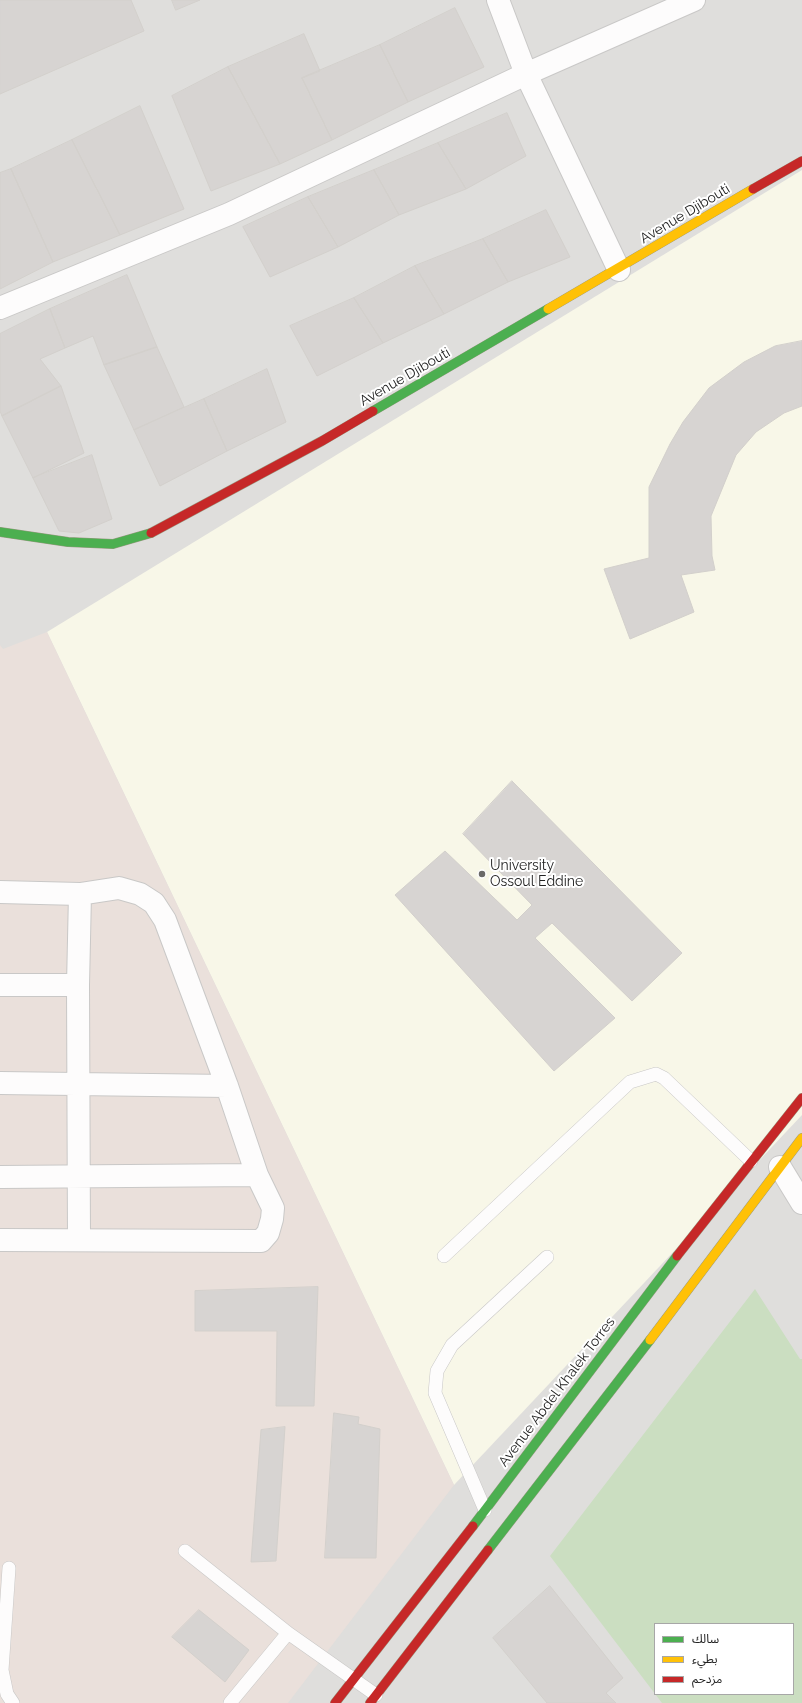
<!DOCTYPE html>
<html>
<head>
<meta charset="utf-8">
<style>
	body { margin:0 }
	#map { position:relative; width:802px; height:1703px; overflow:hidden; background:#f0eeeb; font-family:Raleway,"Noto Sans Arabic",sans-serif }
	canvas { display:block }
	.legend { position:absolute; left:654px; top:1623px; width:140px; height:72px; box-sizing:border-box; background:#fff; border:1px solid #a7a7a7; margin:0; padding:5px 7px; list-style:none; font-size:12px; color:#222 }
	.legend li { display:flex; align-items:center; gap:8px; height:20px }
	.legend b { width:20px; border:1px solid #a7a7a7 }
</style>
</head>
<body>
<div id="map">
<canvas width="802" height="1703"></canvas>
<ul class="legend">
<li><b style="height:5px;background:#4caf50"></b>سالك</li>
<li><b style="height:5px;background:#ffc107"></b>بطيء</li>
<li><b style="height:5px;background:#c62828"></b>مزدحم</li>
</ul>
</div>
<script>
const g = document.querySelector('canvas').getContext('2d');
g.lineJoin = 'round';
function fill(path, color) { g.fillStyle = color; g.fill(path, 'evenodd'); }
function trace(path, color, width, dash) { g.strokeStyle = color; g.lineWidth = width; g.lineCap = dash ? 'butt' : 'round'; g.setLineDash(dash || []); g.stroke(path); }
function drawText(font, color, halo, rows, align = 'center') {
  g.font = font + ' Raleway,sans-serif'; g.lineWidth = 4; g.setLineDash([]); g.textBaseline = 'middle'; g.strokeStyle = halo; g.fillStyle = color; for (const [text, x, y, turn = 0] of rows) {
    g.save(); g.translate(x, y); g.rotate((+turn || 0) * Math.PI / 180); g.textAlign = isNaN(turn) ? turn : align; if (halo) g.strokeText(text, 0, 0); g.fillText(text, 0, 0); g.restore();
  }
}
const residential = new Path2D(`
	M 0,0 L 802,0 L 802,1698 L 796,1703 L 0,1703 ZM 655,1624 L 793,1624 L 793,1694 L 655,1694 Z`);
const education = new Path2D(`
	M 802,170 L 802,1115 L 454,1485 L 47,632 Z`);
const military = new Path2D(`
	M 47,632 L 454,1485 L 288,1703 L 0,1703 L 0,645 L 3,649 Z`);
const forest = new Path2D(`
	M 755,1289 L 800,1359 L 802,1359 L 802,1703 L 662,1703 L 550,1556 ZM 655,1624 L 793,1624 L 793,1694 L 655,1694 Z`);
const building = new Path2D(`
	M 0,0 L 131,0 L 144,31 L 0,94 Z
	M 172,0 L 200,0 L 176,10 Z
	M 455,8 L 484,67 L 408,102 L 380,45 Z
	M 304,34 L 320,71 L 302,78 L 332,140 L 280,164 L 228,67 Z
	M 380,45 L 408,102 L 332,140 L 302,78 Z
	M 228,67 L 280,164 L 211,191 L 172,96 Z
	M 140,106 L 184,209 L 120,235 L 72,140 Z
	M 507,113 L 526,156 L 466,189 L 438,143 Z
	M 72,140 L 120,235 L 53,262 L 11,169 Z
	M 438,143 L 466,189 L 399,215 L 374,170 Z
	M 11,169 L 53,262 L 0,289 L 0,173 Z
	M 374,170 L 399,215 L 338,247 L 308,197 Z
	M 308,197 L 338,247 L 270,277 L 243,227 Z
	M 546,210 L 570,257 L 508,282 L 483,239 Z
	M 483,239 L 508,282 L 444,314 L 415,266 Z
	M 415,266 L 444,314 L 383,343 L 354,298 Z
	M 127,275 L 157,347 L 104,365 L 93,336 L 65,348 L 50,309 Z
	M 354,298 L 383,343 L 317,376 L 290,326 Z
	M 50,309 L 65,348 L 40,359 L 61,386 L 2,416 L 0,411 L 0,334 Z
	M 802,341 L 802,406 L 784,413 L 756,432 L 736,455 L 711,516 L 712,556 L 715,570 L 681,575 L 694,612 L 630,639 L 604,569 L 649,558 L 649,487 L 670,444 L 683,422 L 709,388 L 744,362 L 775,346 Z
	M 157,347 L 184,407 L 134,430 L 104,365 Z
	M 267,369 L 286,422 L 227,451 L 204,399 Z
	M 61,386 L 84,453 L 33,478 L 2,416 Z
	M 204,399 L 227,451 L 160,486 L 134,430 Z
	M 92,455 L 112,519 L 79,533 L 59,531 L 33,478 Z
	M 512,781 L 682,953 L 632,1001 L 552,923 L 535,938 L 615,1018 L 554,1071 L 395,895 L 445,851 L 517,920 L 532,905 L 463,834 Z
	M 318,1287 L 314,1406 L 276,1406 L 277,1331 L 195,1331 L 195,1291 Z
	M 334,1413 L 359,1417 L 358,1424 L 380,1429 L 376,1558 L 325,1558 Z
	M 285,1427 L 276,1561 L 251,1562 L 261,1430 Z
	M 550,1586 L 623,1678 L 606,1693 L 616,1703 L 547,1703 L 493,1638 Z
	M 199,1610 L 249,1650 L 225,1682 L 172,1637 Z`);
const lane = new Path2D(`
	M 444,1256 L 630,1082 L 656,1074 L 664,1078 L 751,1161
	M 485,1510 L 435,1393 L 437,1371 L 452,1345 L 547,1257
	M 185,1551 L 288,1633 L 376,1695
	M 9,1568 L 2,1670 L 7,1694 L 13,1703
	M 230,1703 L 288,1633`);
const street = new Path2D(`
	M 498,0 L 526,74 L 619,270
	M 0,308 L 229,214 L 526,74 L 694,0
	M 0,892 L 80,894 L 119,888 L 140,894 L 154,903 L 165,920 L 227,1086 L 257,1175 L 273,1208 L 272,1219 L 268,1233 L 261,1241 L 0,1240
	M 0,985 L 78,985
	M 0,1083 L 227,1086
	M 780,1167 L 802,1203
	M 0,1177 L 257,1175
	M 79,1240 L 78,985 L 80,894`);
const fast = new Path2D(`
	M 373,411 L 548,309
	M 0,532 L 68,542 L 113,544 L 151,533
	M 473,1526 L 677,1256
	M 488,1550 L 650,1340`);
const slow = new Path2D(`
	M 548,309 L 753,189
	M 650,1340 L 802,1138`);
const jam = new Path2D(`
	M 753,189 L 802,161
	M 151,533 L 322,441 L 373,411
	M 677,1256 L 802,1098
	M 335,1703 L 473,1526
	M 370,1703 L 488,1550`);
const markers = [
	[482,874,4,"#6a6968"]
];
const streetNames = [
	["Avenue Djibouti",685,214,-31],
	["Avenue Djibouti",405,377,-30],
	["Avenue Abdel Khalek Torres",557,1392,-53]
];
const poiNames = [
	["University",490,866],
	["Ossoul Eddine",490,882]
];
fill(residential, '#dfdedc');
fill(education, '#f8f7e8');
fill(military, '#eae0db');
fill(forest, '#cbdec1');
fill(building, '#d7d4d2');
trace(building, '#d3d0cc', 1);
trace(lane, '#c9c8c7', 14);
trace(street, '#c9c8c7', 24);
trace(fast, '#999a82', 10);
trace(slow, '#999a82', 10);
trace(jam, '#999a82', 10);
trace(lane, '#fdfcfc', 13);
trace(street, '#fdfcfc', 22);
trace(fast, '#4caf50', 9);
trace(slow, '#ffc107', 9);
trace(jam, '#c62828', 9);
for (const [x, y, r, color] of markers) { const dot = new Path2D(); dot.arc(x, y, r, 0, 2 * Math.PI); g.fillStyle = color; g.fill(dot); trace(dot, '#fff', 1.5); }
drawText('14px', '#222', '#fff', streetNames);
drawText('14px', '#222', '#fff', poiNames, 'left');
</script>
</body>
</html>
